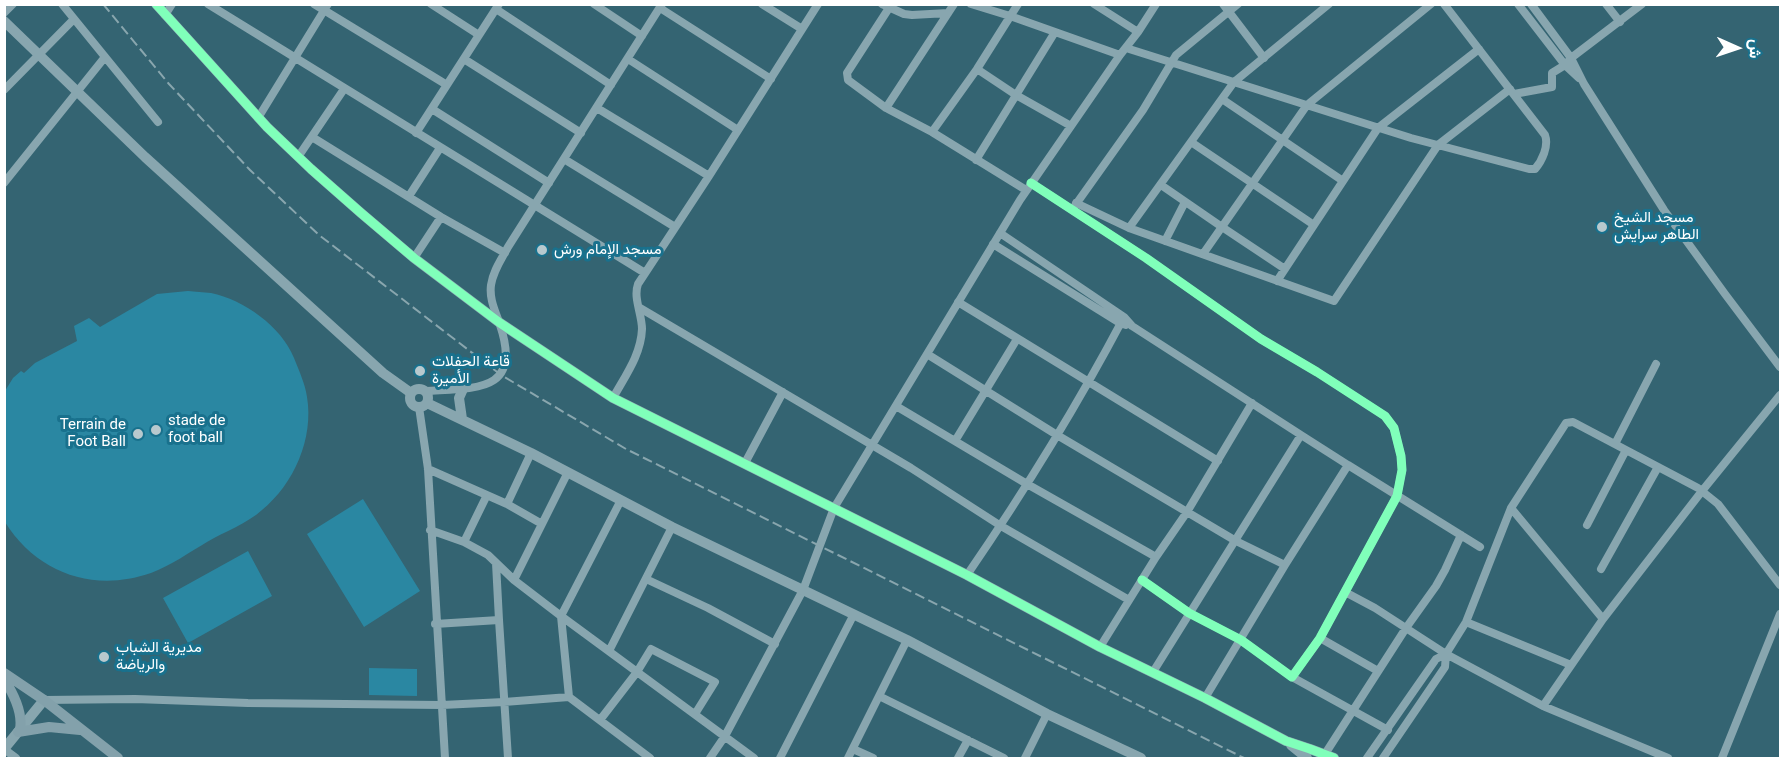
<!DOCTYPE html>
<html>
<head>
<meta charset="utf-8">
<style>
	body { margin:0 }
	#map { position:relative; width:1785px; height:763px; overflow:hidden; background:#346472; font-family:Roboto,Vazirmatn,sans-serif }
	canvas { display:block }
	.frame { position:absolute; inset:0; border:6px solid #fff; pointer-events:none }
	.north { position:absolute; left:1707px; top:18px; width:60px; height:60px; -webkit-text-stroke:4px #19718d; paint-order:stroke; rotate:93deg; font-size:16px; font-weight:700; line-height:24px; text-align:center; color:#fff }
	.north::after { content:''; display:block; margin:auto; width:21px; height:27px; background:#fff; clip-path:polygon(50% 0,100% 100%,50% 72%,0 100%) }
</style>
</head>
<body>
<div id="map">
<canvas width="1785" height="763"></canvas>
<div class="frame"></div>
<div class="north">ش</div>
</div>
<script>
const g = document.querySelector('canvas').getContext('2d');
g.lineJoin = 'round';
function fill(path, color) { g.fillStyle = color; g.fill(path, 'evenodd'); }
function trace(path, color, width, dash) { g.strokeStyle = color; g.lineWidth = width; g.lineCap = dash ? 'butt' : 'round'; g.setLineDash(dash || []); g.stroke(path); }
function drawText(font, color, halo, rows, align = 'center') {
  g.font = font + ' Roboto,Vazirmatn,sans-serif'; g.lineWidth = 6; g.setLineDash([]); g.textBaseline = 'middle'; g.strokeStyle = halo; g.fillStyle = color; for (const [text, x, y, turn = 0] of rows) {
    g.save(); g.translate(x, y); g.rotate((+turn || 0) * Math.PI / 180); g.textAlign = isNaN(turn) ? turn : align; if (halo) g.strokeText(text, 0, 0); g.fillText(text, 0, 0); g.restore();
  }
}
const green = new Path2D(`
	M 188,291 C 195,292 203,292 211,293 C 244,300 281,326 294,358 C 299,371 305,383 307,397 C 314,438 294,484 262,510 C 248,523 224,532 207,542 C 190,552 170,566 151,573 C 93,593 37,573 5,522 L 5,391 L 13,378 L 21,371 L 24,373 L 35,363 L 77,341 L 74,326 L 89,318 L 100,327 L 157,294 Z
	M 363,499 L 420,591 L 364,627 L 307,534 Z
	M 248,551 L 272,596 L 188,643 L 163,598 Z
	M 369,668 L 417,669 L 417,696 L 369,695 Z`);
const minor = new Path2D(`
	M 62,4 L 158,122
	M 208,4 L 645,273
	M 314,4 L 447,85
	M 431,4 L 479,35
	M 594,4 L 642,36
	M 762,4 L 802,29
	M 882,4 L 904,14 L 912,15 L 948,13
	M 971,4 L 1010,16 L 1120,55
	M 1094,4 L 1138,32
	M 1223,4 L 1264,58
	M 1518,4 L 1565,65 L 1579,78
	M 1531,4 L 1571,58 L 1584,84 L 1664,210 L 1725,294 L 1780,367
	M 1606,4 L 1620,22
	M 660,8 L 771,79
	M 889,8 L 847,73 L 848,80 L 886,108 L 932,132 L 1026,190
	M 496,9 L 611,85
	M 4,13 L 13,4
	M 165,15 L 172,4
	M 1126,48 L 1411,138 L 1529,169 L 1535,169 C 1542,161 1549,146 1545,135 L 1444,4
	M 464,59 L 581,133
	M 628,59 L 738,130
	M 977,69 L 1016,95 L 1071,126
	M 4,90 L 74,19
	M 1514,94 L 1552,87 L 1552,73 L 1565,65 L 1571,58 L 1642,4
	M 1222,99 L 1343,181
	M 597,108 L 709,176
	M 886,108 L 954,4
	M 432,109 L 549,183
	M 258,118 L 328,4
	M 932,132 L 977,69 L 1018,4
	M 416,133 L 499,4
	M 312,137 L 441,217 L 505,253
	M 1191,142 L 1314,225
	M 298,157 L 344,89
	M 564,159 L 675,227
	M 976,160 L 1055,32
	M 4,183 L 105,57
	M 1031,183 L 1146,258 L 1261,339 L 1317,372 L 1385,416 L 1394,428 L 1401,456 L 1402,470 L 1397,496 L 1320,638 L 1292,677 L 1241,640 L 1189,613 L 1142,580
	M 1161,185 L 1222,227 L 1285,269
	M 409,196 L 440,148
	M 1076,203 L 1129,228 L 1334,301 L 1438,145 L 1510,89
	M 1074,207 L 1143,110 L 1176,55 L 1238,4
	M 1129,228 L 1234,82 L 1329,4
	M 1000,233 L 1124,317 L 1132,326 L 1301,435 L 1153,672
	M 1165,241 L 1185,202
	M 993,244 L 1120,323 L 1126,325
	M 1203,254 L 1307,105 L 1431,4
	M 414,258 L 441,217
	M 1277,281 L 1378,128 L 1479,49
	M 958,302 L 1218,461
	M 640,308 L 911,468 L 1001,526 L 1129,600
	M 927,354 L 1057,435 L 1236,541 L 1285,565
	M 426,391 C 475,388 523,393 500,325 C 496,312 489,300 491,285 C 493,271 501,260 508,247 L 662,4
	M 613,398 C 625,376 641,355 642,329 C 642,314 633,298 638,284 L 709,176 L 818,4
	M 896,406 L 1027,484 L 1156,557
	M 419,407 L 428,469 L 445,758
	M 955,441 L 1017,339
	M 1615,444 L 1656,364
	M 745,463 L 783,392
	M 1348,465 L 1480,547
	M 428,469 L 507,504 L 531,453
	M 507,504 L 542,524
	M 1511,508 L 1603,619
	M 1587,525 L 1626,450
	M 430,530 L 464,542 L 488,555 L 514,580 L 561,616 L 754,758
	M 464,542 L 487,495
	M 496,563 L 499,620 L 508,758
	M 1601,569 L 1658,467
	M 967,575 C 1024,492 1077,406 1124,317
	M 646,579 L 708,608 L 775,644
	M 514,580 L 568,472
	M 1345,592 L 1375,608 L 1446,654 L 1543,706 L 1668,758
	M 1466,622 L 1571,665
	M 435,624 L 499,620
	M 1320,638 L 1378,671
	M 1100,647 L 1156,557 L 1187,512 L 1252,403
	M 609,651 L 672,527
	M 1292,677 L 1388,730
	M 879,696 L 1004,758
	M 569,697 L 561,616 L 621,500
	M 1205,698 L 1285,565 L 1348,465 L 1301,435
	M 44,700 L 135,699 L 248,703 L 442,705 L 504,702 L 569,697 L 650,758
	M 1543,706 L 1603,619 L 1702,491 L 1780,395
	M 600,720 L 637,672 L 651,649 L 715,682 L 695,714
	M 4,749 L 16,758
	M 853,749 L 873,758
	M 1325,754 L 1406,628 L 1436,586 L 1445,570 L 1461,535
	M 710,758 L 725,736 L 803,590 L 834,508 L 1020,200 L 1120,55 L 1138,32 L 1156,4
	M 780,758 L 854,614
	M 848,758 L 907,640
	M 958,758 L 968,740
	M 1025,758 L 1047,714
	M 1367,758 L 1436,659 L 1446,654
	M 1383,758 L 1445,667 L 1446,654 L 1466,622 L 1511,508 L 1566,423 L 1573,422 L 1698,488 L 1718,504 L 1780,585
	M 1722,758 L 1780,614`);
const tertiary = new Path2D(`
	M 156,4 L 267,127 L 311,169 L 361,213 L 414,258 L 500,323 L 613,398 L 967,575 L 1100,647 L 1205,698 L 1286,741 L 1310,749 L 1334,758
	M 4,21 L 145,157 L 383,373 L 411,393
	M410 398a9 9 0 1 1 18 0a9 9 0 1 1-18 0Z
	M 427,403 L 531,453 L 672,527 L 907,640 L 1047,714 L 1141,758
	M 462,419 L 459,398 L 463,389
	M 1291,745 L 1307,758
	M 4,749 L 44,700`);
const secondary = new Path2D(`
	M 4,673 L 44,700 L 118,758
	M 4,679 C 13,693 23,712 20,729
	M 18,732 L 49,727 L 80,730`);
const rail = new Path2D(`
	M 103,4 L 169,84 L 250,170 L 319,235 L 501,375 L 626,449 L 1244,758`);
const cycleway = new Path2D(`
	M 156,4 L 267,127 L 311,169 L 361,213 L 414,258 L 500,323 L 613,398 L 967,575 L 1100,647 L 1205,698 L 1286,741 L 1310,749 L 1334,758
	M 1031,183 L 1146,258 L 1261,339 L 1317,372 L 1385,416 L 1394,428 L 1401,456 L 1402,470 L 1397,496 L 1320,638 L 1292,677 L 1241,640 L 1189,613 L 1142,580`);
const markers = [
	[1602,227,6,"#b8c9ce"],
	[542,250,6,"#b8c9ce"],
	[420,371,6,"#b8c9ce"],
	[156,430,6,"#b8c9ce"],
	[138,434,6,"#b8c9ce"],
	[104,657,6,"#b8c9ce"]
];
const poiNames = [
	["مسجد الشيخ",1614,218],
	["الطاهر سرايش",1614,235],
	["مسجد الإمام ورش",554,250],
	["قاعة الحفلات",432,362],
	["الأميرة",432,379],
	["stade de",168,421],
	["foot ball",168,438],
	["Terrain de",126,425,"right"],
	["Foot Ball",126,442,"right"],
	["مديرية الشباب",116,648],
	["والرياضة",116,665]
];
fill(green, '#2a87a2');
trace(minor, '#88a6af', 8);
trace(tertiary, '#88a6af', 10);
trace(secondary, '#83a1ab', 10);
trace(rail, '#89a6ae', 2, [10, 4.5]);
trace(cycleway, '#80ffba', 9);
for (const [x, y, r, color] of markers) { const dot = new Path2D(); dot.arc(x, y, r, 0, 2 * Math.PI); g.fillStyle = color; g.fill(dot); trace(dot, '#19718d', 2); }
drawText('15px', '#fff', '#19718d', poiNames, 'left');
</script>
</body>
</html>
